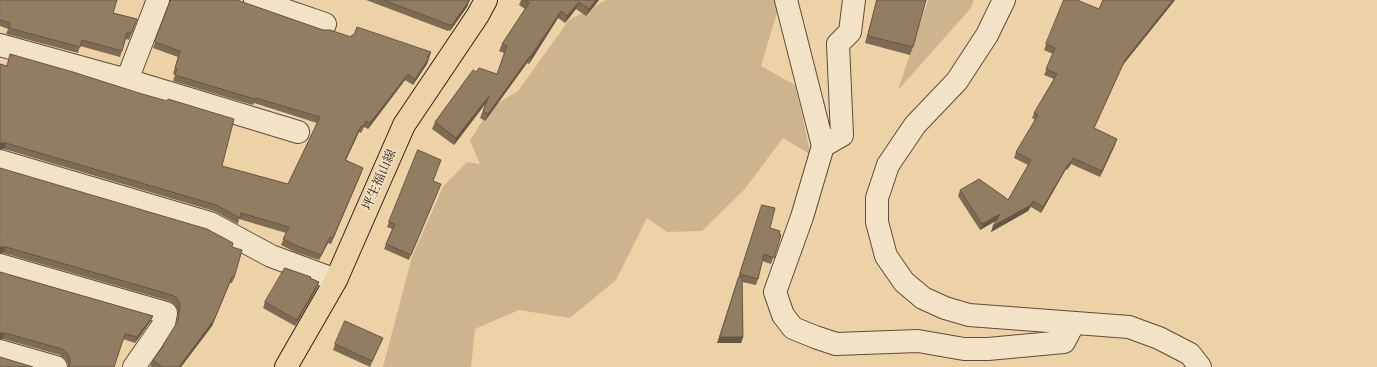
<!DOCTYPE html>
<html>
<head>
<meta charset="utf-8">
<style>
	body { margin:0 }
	canvas { display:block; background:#edd2a7 }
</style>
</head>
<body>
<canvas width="1377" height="367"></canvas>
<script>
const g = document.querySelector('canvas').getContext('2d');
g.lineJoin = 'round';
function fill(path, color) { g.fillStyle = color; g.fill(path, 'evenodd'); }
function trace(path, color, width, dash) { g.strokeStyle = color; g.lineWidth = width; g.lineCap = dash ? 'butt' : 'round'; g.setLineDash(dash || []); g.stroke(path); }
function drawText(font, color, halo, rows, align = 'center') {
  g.font = font + ' "IM FELL French Canon","Noto Serif JP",serif'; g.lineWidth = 3; g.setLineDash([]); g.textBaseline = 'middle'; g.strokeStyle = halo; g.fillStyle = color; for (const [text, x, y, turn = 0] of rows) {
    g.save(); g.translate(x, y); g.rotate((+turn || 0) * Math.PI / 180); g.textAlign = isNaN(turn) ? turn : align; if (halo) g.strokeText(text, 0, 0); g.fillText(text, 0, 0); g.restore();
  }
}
const green = new Path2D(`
	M 606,0 L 776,0 L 779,6 L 761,66 L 795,85 L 811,155 L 783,138 L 744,190 L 702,231 L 667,232 L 647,218 L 616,280 L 570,318 L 519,310 L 475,329 L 471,367 L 383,367 L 412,257 L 443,187 L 467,162 L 480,164 L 470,141 L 490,108 L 518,91 L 569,20 Z
	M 928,0 L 974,0 L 970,9 L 898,90 Z`);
const minor = new Path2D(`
	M 255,0 L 325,24
	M 786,0 L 823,146 L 802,217 L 775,292 L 783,315 L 793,328 L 815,337 L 836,344 L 918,341 L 964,349 L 988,349 L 1064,342 L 1074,323
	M 1004,0 L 987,35 L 957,81 L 915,125 L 888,165 L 877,198 L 877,222 L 886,256 L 904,282 L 923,298 L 945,308 L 969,315 L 1129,327 L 1159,338 L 1190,354 L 1200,367
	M 0,45 L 127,80 L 298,132
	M 127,80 L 158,0
	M 823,146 L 842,135 L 838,44 L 850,32 L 854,0
	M 0,161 L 210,223 L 271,256 L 336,280
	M 0,265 L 166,313 L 164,324 L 134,367
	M 0,351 L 56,367`);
const major = new Path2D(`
	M 286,367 L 336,280 L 404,125 L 478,15 L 486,0`);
const wall = new Path2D(`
	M 0,0 L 113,13 L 137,19 L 129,40 L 126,39 L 120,57 L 80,46 L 78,53 L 6,34 L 8,29 L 0,26 Z
	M 170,0 L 237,0 L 323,30 L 351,37 L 431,52 L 427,64 L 413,85 L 405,80 L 368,129 L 364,127 L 361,133 L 359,132 L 346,160 L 363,168 L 331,244 L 328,243 L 319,260 L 295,252 L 281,245 L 286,233 L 239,219 L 238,224 L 214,211 L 4,149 L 0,149 L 0,64 L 7,66 L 10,54 L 222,166 L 288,184 L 317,123 L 254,103 L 253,105 L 239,101 L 173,81 L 175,75 L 173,74 L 178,57 L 153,48 L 170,4 Z
	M 366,0 L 470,0 L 467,7 L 450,31 L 449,30 L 448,31 Z
	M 521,0 L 599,0 L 586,16 L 576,9 L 565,23 L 558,18 L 529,64 L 527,63 L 485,121 L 480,118 L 486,103 L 454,145 L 432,129 L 435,122 L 476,72 L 497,74 L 504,53 L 499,51 L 502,44 L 525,9 L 519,5 Z
	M 877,0 L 926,0 L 913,47 L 910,55 L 865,43 Z
	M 1064,0 L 1099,9 L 1103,0 L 1175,0 L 1122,66 L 1094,128 L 1115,145 L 1100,177 L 1071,164 L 1067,170 L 1066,169 L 1041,213 L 1031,207 L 1028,211 L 991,232 L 993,226 L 996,221 L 980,230 L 958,196 L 960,190 L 1008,200 L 1028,165 L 1014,158 L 1016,152 L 1035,120 L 1032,118 L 1034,113 L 1054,79 L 1044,75 L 1053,54 L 1044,50 Z
	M 418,150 L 433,181 L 441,184 L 409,260 L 384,249 L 392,229 L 387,227 Z
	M 0,168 L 232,247 L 234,278 L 232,283 L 230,283 L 212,326 L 181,367 L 152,367 L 150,366 L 153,360 L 162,348 L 163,345 L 177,324 L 178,310 L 174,304 L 169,301 L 3,253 Z
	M 760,211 L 770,228 L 779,234 L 781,235 L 771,264 L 762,261 L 758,279 L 756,285 L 742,282 L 743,337 L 741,343 L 717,343 Z
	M 0,272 L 153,316 L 150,322 L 135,343 L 123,339 L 114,367 L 68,367 L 68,364 L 65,359 L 60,355 L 3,339 Z
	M 310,278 L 317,288 L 295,326 L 263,308 L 265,302 Z
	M 383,338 L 370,367 L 333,350 L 335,344 Z`);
const shadedWall = new Path2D(`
	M 468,0 L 470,0 L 467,4 L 469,1 L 467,7 L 450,31 L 452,25 Z
	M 596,0 L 599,0 L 586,16 L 589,9 Z
	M 1173,0 L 1175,0 L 1122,66 L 1092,134 L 1125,60 Z
	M 579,2 L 576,9 L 565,23 L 567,16 Z
	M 561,11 L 558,18 L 529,64 L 531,56 Z
	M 431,52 L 427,64 L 413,85 L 415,79 Z
	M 530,56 L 527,63 L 485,121 L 488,114 Z
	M 408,74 L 405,80 L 368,129 L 370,123 Z
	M 489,96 L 486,103 L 454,145 L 456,138 Z
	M 361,126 L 359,132 L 343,166 L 345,160 Z
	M 1117,139 L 1115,145 L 1100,177 L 1102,171 Z
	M 0,143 L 6,143 L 4,149 L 0,149 Z
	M 1073,158 L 1071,164 L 1067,170 Z
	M 1069,163 L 1066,169 L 1041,213 L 1043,207 Z
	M 363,168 L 361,174 L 331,244 L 333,238 Z
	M 1033,201 L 1028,211 L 991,232 L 993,226 Z
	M 1000,214 L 998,219 L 980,230 L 982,224 Z
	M 330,237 L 328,243 L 319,260 L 321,255 Z
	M 0,247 L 6,247 L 3,253 L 0,253 Z
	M 232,277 L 212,326 L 181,367 L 179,367 Z
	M 319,282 L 317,288 L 295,326 L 297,320 Z
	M 153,316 L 150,322 L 135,343 L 137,337 Z
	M 0,333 L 5,333 L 3,339 L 0,339 Z
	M 720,337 L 743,337 L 741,343 L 717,343 Z`);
const building = new Path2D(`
	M 0,0 L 117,0 L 113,13 L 137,19 L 131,34 L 127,32 L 122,51 L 82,40 L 80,47 L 9,28 L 10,23 L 0,20 Z
	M 171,0 L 237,0 L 323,30 L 330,30 L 351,37 L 352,35 L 354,35 L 357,27 L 431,52 L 427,57 L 429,58 L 415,79 L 408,74 L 370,123 L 366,121 L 363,127 L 361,126 L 345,160 L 363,168 L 333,238 L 330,237 L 321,255 L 297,246 L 283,239 L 289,227 L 241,213 L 240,218 L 216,205 L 6,143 L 0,143 L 0,64 L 7,66 L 10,54 L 73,72 L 139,93 L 167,101 L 168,99 L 234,119 L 222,166 L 288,184 L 320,117 L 256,98 L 255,99 L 241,95 L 175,75 L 177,69 L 175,68 L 180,51 L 155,42 Z
	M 384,0 L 468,0 L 469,1 L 452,25 L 451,24 L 450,25 Z
	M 525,0 L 596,0 L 589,9 L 579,2 L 567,16 L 561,11 L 531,56 L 530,56 L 488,114 L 483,111 L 489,96 L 456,138 L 435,122 L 473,70 L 476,72 L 479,68 L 497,74 L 507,46 L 502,44 L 529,3 Z
	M 877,0 L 926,0 L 913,47 L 868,36 Z
	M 1064,0 L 1077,0 L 1099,9 L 1103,0 L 1173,0 L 1125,60 L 1094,128 L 1117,139 L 1102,171 L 1073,158 L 1070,164 L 1069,163 L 1043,207 L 1033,201 L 1031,205 L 993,226 L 1000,214 L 982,224 L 960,190 L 979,179 L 1006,198 L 1008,200 L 1031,160 L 1016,152 L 1038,115 L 1034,113 L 1057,74 L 1046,69 L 1055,48 L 1046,44 Z
	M 418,150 L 441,160 L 433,181 L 441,184 L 411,255 L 386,244 L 395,224 L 389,222 Z
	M 0,168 L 207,229 L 233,243 L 232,247 L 242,250 L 234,278 L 232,277 L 214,320 L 179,367 L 162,367 L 153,360 L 164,345 L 163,345 L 178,321 L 180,304 L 177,298 L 172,295 L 6,247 L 0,247 Z
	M 762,205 L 775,208 L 770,228 L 780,231 L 779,234 L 781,235 L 774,258 L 764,254 L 758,279 L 740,274 Z
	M 285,268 L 311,277 L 310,278 L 319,282 L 297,320 L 265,302 Z
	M 0,272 L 153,316 L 137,337 L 125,334 L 114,367 L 69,367 L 70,364 L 70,358 L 67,353 L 62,349 L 5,333 L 0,333 Z
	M 739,277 L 742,277 L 743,337 L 720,337 Z
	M 345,321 L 383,338 L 372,361 L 335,344 Z
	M 0,357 L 33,367 L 0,367 Z`);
const streetNames = [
	["坪生福山線",380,180,-66]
];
fill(green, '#cdb48f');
trace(minor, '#5e4c3c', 24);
trace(major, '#2f1f18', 24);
trace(minor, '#f3e2c6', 22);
trace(major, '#edd2a7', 22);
fill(wall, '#7e6b54');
fill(shadedWall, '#665745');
fill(building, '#927c62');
trace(building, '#665745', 1);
drawText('13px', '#2f1f18', '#f3e2c6', streetNames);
</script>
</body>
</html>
